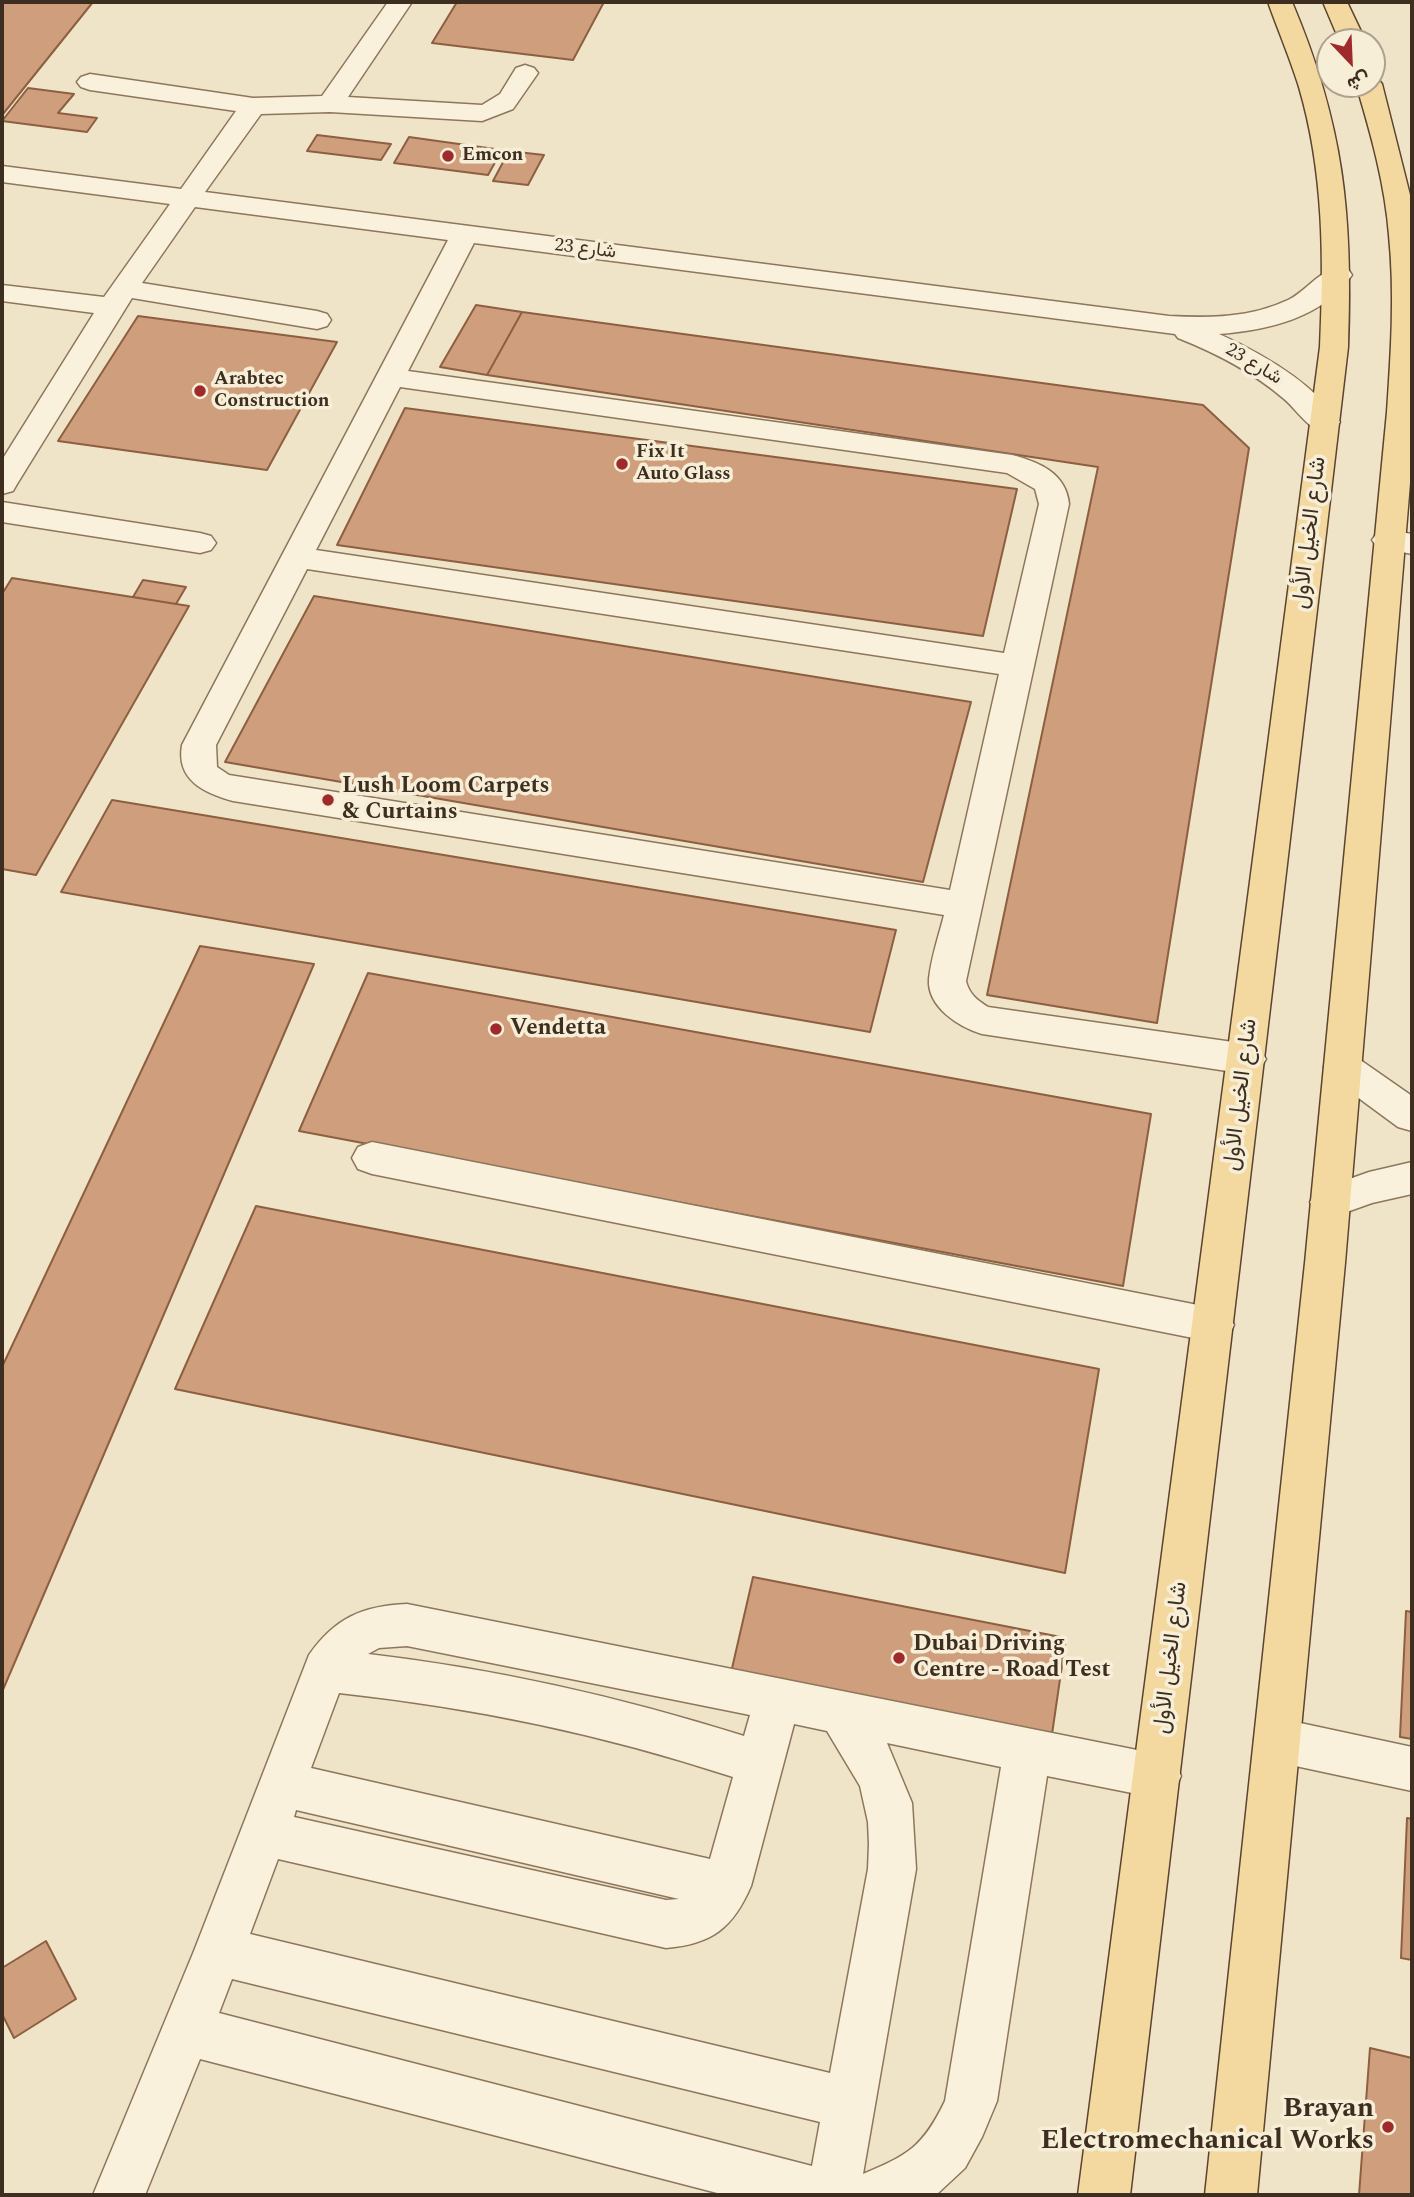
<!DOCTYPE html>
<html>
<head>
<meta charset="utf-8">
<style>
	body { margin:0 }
	#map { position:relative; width:1414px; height:2197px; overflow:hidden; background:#f0e4c8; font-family:Spectral,Vazirmatn,serif }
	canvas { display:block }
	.frame { position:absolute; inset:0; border:4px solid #3d2e20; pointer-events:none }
	.north { position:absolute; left:1316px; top:28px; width:70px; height:70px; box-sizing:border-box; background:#f7eed8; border:2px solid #ada18e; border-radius:50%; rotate:157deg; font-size:19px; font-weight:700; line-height:28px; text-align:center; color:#3d2e20 }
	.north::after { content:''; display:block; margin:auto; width:24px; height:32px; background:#9e2a2b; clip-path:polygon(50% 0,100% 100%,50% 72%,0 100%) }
</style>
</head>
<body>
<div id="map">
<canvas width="1414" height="2197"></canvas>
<div class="frame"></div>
<div class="north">ش</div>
</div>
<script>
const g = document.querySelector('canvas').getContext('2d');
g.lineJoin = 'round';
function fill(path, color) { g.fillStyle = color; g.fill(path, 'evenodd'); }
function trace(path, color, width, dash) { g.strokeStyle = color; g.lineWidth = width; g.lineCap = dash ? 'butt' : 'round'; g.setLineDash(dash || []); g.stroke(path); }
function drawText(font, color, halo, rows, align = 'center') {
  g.font = font + ' Spectral,Vazirmatn,serif'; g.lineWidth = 7; g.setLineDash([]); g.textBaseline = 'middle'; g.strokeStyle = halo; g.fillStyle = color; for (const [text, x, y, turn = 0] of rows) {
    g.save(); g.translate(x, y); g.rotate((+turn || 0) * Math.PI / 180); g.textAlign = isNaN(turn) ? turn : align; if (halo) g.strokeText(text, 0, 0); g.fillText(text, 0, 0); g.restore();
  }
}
const building = new Path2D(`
	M 2,2 L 93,2 L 3,114 L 2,114 Z
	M 457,2 L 604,2 L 573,60 L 432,43 Z
	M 28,88 L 74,94 L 58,113 L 97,118 L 87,132 L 2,121 Z
	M 317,135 L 391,144 L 381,160 L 307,151 Z
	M 409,137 L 502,150 L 488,175 L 394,163 Z
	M 509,151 L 544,155 L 528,185 L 493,181 Z
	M 476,305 L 522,312 L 487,375 L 440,367 Z
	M 522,312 L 1203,405 L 1249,448 L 1157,1023 L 987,995 L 1098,467 L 487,375 Z
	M 138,316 L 337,342 L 267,470 L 58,441 Z
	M 405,408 L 1017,489 L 983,636 L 337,545 Z
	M 12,578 L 189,606 L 36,875 L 2,869 L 2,594 Z
	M 143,580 L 186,587 L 176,604 L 133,597 Z
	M 314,596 L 971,702 L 923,882 L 225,762 Z
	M 112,800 L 896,930 L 870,1032 L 61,892 Z
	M 200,946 L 314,964 L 2,1692 L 2,1367 Z
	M 368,973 L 1151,1114 L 1123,1286 L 299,1131 Z
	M 256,1206 L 1099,1369 L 1065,1573 L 175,1389 Z
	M 753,1577 L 1066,1638 L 1051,1741 L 730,1677 Z
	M 1406,1611 L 1412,1612 L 1412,1739 L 1400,1737 Z
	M 1407,1818 L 1412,1819 L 1412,1960 L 1401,1958 Z
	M 46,1941 L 76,1999 L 14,2038 L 2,2014 L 2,1968 Z
	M 1370,2048 L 1412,2058 L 1412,2195 L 1359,2195 Z`);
const minor = new Path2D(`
	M 388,2 L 412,2 L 348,97 L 482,105 L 500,94 L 516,68 L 525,65 L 534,68 L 538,73 L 513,109 L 482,121 L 330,112 L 261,114 L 205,192 L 1169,316 C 1210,318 1250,318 1288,300 C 1309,290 1323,263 1348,269 L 1352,275 C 1323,318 1268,330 1219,334 C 1263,354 1312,382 1340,422 L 1336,428 C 1328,430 1321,432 1314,428 C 1303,421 1293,406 1283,398 C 1251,371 1216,353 1178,338 L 1175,334 L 474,243 L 408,371 L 1012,455 C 1039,462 1066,473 1069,504 L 966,981 C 969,994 977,1000 988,1007 L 1247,1044 L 1260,1049 L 1266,1059 L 1260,1069 L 1247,1074 L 982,1034 C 959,1027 927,1007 929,979 C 931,958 939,935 944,915 L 233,801 C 204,793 176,780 182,745 L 448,240 L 195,207 L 142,283 L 317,311 L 327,314 L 331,320 L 327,326 L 317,329 L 132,298 L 17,484 L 13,491 L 2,494 L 2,460 L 94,313 L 2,301 L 2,285 L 104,297 L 170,204 L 2,182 L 2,166 L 181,189 L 236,111 L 90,90 L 81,87 L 77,82 L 81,77 L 90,74 L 253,98 L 322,96 ZM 400,387 L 1007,473 L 1035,489 L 1039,504 L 1004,653 L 316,550 ZM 307,569 L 999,674 L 950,890 L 229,775 L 217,767 L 216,745 Z
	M 2,502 L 200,533 L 211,536 L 216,543 L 211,550 L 200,553 L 2,522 Z
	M 1388,530 L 1412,534 L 1412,554 L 1377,547 L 1372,540 L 1377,533 Z
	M 1343,1052 L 1356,1057 L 1412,1096 L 1412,1131 L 1398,1127 L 1330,1077 L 1324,1067 L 1330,1057 Z
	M 372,1142 L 1213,1308 L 1228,1313 L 1234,1325 L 1228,1337 L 1213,1342 L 372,1174 L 358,1169 L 352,1158 L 358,1147 Z
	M 1412,1162 L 1412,1194 L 1372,1203 L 1330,1218 L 1316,1213 L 1310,1202 L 1316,1191 L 1369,1172 Z
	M 407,1604 L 1157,1754 L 1174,1760 L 1181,1776 L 1174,1792 L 1157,1798 L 1047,1776 L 997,2101 L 982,2137 L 965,2168 L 936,2195 L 725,2195 L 200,2059 L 145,2195 L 93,2195 L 194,1951 L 309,1655 C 335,1618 362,1606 407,1604 ZM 407,1646 L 750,1715 L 744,1736 C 620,1697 497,1669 368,1654 L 379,1648 ZM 339,1693 C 477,1708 601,1734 733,1777 L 710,1859 L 311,1768 ZM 794,1724 L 827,1731 L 860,1786 L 868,1822 L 869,1844 L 868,1869 L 830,2073 L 250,1934 L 278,1859 L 666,1948 C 712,1944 733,1928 751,1886 ZM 887,1743 L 1001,1767 L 945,2101 C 923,2147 908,2155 863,2174 L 916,1869 L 912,1803 ZM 296,1810 L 679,1899 L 666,1900 L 294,1817 ZM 232,1979 L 820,2122 L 812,2166 L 219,2013 Z
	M 1277,1718 L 1412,1747 L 1412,1791 L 1277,1762 L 1261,1756 L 1254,1740 L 1261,1724 Z`);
const major = new Path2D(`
	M 1268,2 L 1292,2 C 1344,125 1353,215 1348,347 L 1130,2195 L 1078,2195 L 1320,347 C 1324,260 1324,172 1299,87 C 1290,58 1278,30 1268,2 Z
	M 1323,2 L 1347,2 L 1366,42 L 1340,42 Z
	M 1372,77 L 1378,79 L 1382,84 L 1412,203 L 1412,459 L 1345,1263 L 1257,2195 L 1205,2195 L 1305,1263 L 1387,412 C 1391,353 1395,294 1389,235 C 1385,184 1371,134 1356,84 L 1372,84 Z`);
const markers = [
	[448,156,7,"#9e2a2b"],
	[200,391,7,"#9e2a2b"],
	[622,464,7,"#9e2a2b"],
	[328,800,7,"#9e2a2b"],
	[496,1029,7,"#9e2a2b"],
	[899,1658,7,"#9e2a2b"],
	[1388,2127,7,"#9e2a2b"]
];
const farPoinames = [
	["Emcon",462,156],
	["Arabtec",214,380],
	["Construction",214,402],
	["Fix It",636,453],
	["Auto Glass",636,475]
];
const farStreetnames = [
	["شارع 23",585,250,7],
	["شارع 23",1253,365,31]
];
const streetNames = [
	["شارع الخيل الأول",1311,533,-83],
	["شارع الخيل الأول",1242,1095,-83],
	["شارع الخيل الأول",1172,1658,-83]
];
const poiNames = [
	["Lush Loom Carpets",342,787],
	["& Curtains",342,813],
	["Vendetta",510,1029],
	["Dubai Driving",913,1645],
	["Centre - Road Test",913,1671]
];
const nearPoinames = [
	["Brayan",1374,2111],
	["Electromechanical Works",1374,2143]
];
fill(building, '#cf9f7d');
trace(building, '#8d5f41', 2);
trace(minor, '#8d765c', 3);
trace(major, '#5b4430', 3);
fill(minor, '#faf1dc');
fill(major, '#f3d9a0');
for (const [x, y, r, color] of markers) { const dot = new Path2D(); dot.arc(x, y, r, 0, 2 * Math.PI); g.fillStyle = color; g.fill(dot); trace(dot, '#f7eed8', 2.5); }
drawText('bold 19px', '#3d2e20', '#f7eed8', farPoinames, 'left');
drawText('19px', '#3d2e20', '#f7eed8', farStreetnames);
drawText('23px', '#3d2e20', '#f7eed8', streetNames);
drawText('bold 23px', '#3d2e20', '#f7eed8', poiNames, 'left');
drawText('bold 28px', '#3d2e20', '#f7eed8', nearPoinames, 'right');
</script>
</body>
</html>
